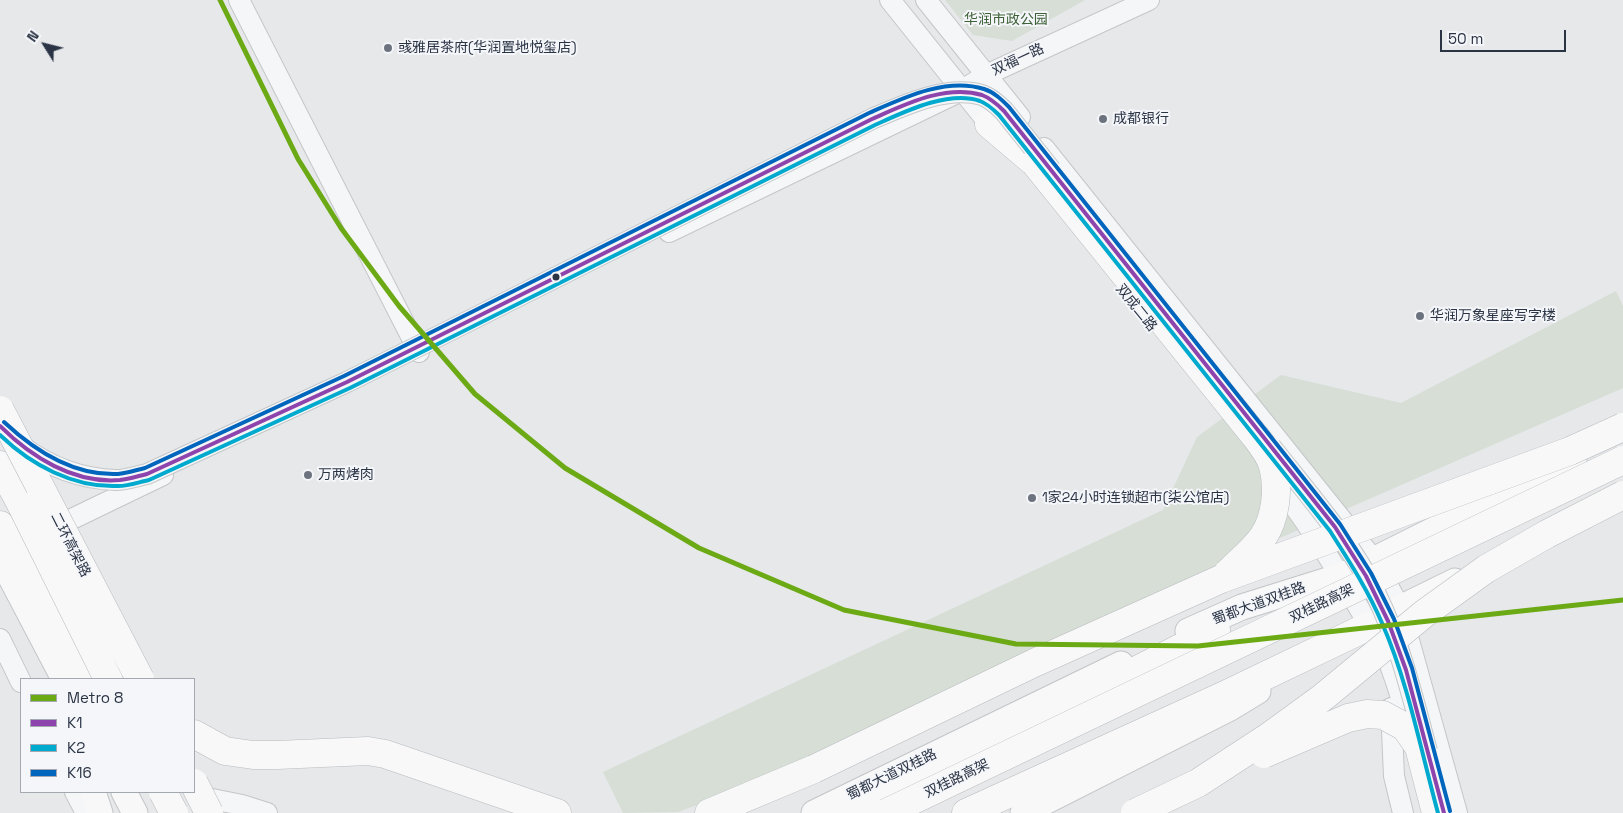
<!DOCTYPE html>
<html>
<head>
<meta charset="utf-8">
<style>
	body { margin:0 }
	#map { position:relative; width:1623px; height:813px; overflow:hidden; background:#e6e8ea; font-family:"Space Grotesk",sans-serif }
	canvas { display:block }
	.legend { position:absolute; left:20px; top:678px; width:175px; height:115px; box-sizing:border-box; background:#f4f6f9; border:1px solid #a4a8b1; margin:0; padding:6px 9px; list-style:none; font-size:15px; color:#2b3445 }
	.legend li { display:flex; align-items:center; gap:10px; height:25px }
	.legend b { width:25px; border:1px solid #a4a8b1 }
	.north { position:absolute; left:20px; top:20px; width:50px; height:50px; -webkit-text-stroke:4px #f4f6f9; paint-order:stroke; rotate:306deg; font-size:14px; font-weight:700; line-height:20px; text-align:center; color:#2b3445 }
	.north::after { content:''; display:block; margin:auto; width:18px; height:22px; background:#2b3445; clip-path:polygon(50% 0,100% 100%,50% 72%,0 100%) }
	.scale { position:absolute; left:1440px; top:30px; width:126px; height:22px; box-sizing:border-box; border:2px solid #2b3445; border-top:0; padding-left:6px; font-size:15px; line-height:18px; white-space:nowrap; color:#2b3445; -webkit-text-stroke:4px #f4f6f9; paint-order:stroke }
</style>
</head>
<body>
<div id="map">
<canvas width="1623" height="813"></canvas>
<ul class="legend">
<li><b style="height:6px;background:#6caa15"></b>Metro 8</li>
<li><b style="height:6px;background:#8e44ad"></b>K1</li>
<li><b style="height:6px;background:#00a9ce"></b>K2</li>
<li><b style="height:6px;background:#0065bd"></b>K16</li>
</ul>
<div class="north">N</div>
<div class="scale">50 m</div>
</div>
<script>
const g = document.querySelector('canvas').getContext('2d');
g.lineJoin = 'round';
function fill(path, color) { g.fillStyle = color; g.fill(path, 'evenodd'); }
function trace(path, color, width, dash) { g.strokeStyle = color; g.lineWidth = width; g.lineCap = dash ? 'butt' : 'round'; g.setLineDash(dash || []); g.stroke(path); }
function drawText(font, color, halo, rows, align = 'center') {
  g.font = font + ' "Space Grotesk","Noto Sans SC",sans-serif'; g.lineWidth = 4; g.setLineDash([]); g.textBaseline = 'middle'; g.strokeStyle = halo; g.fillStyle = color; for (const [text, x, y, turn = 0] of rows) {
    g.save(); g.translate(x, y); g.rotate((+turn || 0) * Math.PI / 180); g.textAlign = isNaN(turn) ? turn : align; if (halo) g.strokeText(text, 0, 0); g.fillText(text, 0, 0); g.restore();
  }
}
const green = new Path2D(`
	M 945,0 L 1085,0 L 1012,41 L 973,35 Z
	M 1616,291 L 1623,306 L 1623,388 L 1225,562 L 724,795 L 678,812 L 623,813 L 603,772 L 1163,510 L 1197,437 L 1281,375 L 1401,403 Z`);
const minor = new Path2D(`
	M 239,0 L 419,352
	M 890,0 L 998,135
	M 926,0 L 1020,117
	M 1044,148 L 1374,560 L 1400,608 L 1457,813
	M 669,232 L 961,91 L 986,75 L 1149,0
	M 1273,478 C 1305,518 1333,563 1359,608 C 1370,627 1382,646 1390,665 C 1399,689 1406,713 1412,739
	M 47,531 L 163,475
	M 0,639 L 21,682
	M 1391,708 L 1394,776 L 1403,813
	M 194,789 L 207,798 L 242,805 L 267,813
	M 75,792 L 86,813`);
const major = new Path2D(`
	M 0,557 L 64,679
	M 1366,628 L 1400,608 L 1455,581
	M 1188,631 L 1242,607 L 1341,576 L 1574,460
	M 93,792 L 100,813
	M 124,792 L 135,813
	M 814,813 L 1121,664
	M 1023,813 L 1230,708 L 1258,691`);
const highway = new Path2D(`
	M 989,124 L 1035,163
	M 0,465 L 22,506
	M 0,525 L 85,679
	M 194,734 L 225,751 L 253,755 L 277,755 L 368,751 L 385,754 L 557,813
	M 709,813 L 814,769
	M 855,813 L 1216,630
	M 966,813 L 1225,695 L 1369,626`);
const minorBridge = new Path2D(`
	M 20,445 C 49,467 79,479 116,480 C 126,480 137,476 147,474 L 347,382 L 872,119 C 904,105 947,85 982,95 C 990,98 998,105 1004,111 L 1051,170
	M 1271,447 C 1304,489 1339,529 1366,575 C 1397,630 1411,691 1427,751`);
const highwayBridge = new Path2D(`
	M 1035,163 L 1255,436 C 1262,445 1270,455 1273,466 C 1279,488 1276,518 1263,537 C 1254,550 1240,561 1228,573
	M 0,410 L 140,679
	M 22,506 L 108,679
	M 1264,754 L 1348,718 L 1367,714 L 1383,715 L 1405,727 L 1419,747 L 1436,813
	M 814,769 L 1034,663 L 1221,579 L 1570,451 L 1623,427
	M 194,783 L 209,813
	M 163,792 L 174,813
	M 886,813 L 1623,460
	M 1135,813 L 1198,783 L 1267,738 L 1322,698 L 1425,613 L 1486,569 L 1547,534 L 1623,495`);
const bus1 = new Path2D(`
	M 0,426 C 31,457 74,484 120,480 C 129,479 138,476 147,474 L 347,382 L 872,119 C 904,105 945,84 982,95 C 990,98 998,105 1004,111 L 1335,527 L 1366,576 L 1388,621 L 1406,670 L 1444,813`);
const bus2 = new Path2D(`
	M 0,435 C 31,465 74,488 118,486 C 129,486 139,482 149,480 L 350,388 L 875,125 C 904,112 948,90 980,101 C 988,104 994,110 999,115 L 1330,531 C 1349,561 1368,590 1382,623 C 1408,682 1421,751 1438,813`);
const bus3 = new Path2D(`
	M 4,422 C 35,451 74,476 118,474 C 127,473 136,470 145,468 L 344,376 L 869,113 C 903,98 946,77 984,89 C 994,92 1002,100 1009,107 L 1340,524 L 1371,573 L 1394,619 L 1412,668 L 1450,811`);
const metro1 = new Path2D(`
	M 220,0 L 298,159 L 341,228 L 399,306 L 475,394 L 565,468 L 699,548 L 844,610 L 1016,644 L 1198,646 L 1623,600`);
const markers = [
	[388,48,5,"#6c737f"],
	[1103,119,5,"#6c737f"],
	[556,277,4.5,"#2b3445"],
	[1420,316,5,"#6c737f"],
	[308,475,5,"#6c737f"],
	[1032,498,5,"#6c737f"]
];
const parkNames = [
	["华润市政公园",1006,20]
];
const poiNames = [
	["彧雅居茶府(华润置地悦玺店)",398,48],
	["成都银行",1113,119],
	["华润万象星座写字楼",1430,316],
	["万两烤肉",318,475],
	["1家24小时连锁超市(柒公馆店)",1042,498]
];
const streetNames = [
	["双福一路",1018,60,-25],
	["双成二路",1136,308,51],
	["二环高架路",70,545,63],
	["蜀都大道双桂路",1259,604,-20],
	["双桂路高架",1322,604,-26],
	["蜀都大道双桂路",892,775,-26],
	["双桂路高架",957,779,-26]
];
fill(green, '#d6ded6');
trace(minor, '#c4c6c8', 22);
trace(major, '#c2c5c8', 27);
trace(highway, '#b8bbbf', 29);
trace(minor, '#f5f6f7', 20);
trace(major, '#f8f8f8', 25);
trace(highway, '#f8f8f8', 28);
trace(minorBridge, '#c4c6c8', 22, []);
trace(highwayBridge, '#b8bbbf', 29, []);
trace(minorBridge, '#f5f6f7', 20);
trace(highwayBridge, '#f8f8f8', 28);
trace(bus1, '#8e44ad', 4);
trace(bus2, '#00a9ce', 4);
trace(bus3, '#0065bd', 4);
trace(metro1, '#6caa15', 5);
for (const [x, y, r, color] of markers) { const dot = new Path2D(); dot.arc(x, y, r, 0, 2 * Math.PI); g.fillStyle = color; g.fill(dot); trace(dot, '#f4f6f9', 2); }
drawText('14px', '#3f6138', '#f4f6f9', parkNames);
drawText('14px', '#2b3445', '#f4f6f9', poiNames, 'left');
drawText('14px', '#2b3445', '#f4f6f9', streetNames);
</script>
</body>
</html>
